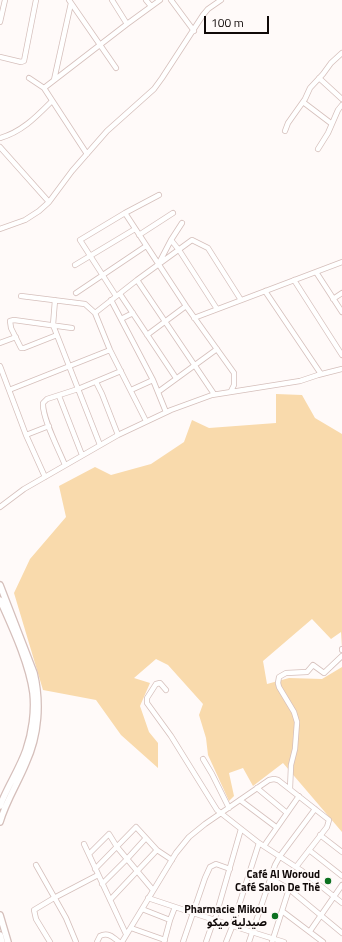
<!DOCTYPE html>
<html>
<head>
<meta charset="utf-8">
<style>
	body { margin:0 }
	#map { position:relative; width:342px; height:942px; overflow:hidden; background:#fffaf9; font-family:"Titillium Web",sans-serif }
	canvas { display:block }
	.scale { position:absolute; left:204px; top:16px; width:65px; height:18px; box-sizing:border-box; border:2px solid #100908; border-top:0; padding-left:5px; font-size:12px; line-height:14px; white-space:nowrap; color:#100908; -webkit-text-stroke:3px #fffaf9; paint-order:stroke }
</style>
</head>
<body>
<div id="map">
<canvas width="342" height="942"></canvas>
<div class="scale">100 m</div>
</div>
<script>
const g = document.querySelector('canvas').getContext('2d');
g.lineJoin = 'round';
function fill(path, color) { g.fillStyle = color; g.fill(path, 'evenodd'); }
function trace(path, color, width, dash) { g.strokeStyle = color; g.lineWidth = width; g.lineCap = dash ? 'butt' : 'round'; g.setLineDash(dash || []); g.stroke(path); }
function drawText(font, color, halo, rows, align = 'center') {
  g.font = font + ' "Titillium Web","Noto Sans Arabic",sans-serif'; g.lineWidth = 4; g.setLineDash([]); g.textBaseline = 'middle'; g.strokeStyle = halo; g.fillStyle = color; for (const [text, x, y, turn = 0] of rows) {
    g.save(); g.translate(x, y); g.rotate((+turn || 0) * Math.PI / 180); g.textAlign = isNaN(turn) ? turn : align; if (halo) g.strokeText(text, 0, 0); g.fillText(text, 0, 0); g.restore();
  }
}
const green = new Path2D(`
	M 276,394 L 302,395 L 315,418 L 342,434 L 342,648 L 341,632 L 331,639 L 312,619 L 263,661 L 267,684 L 289,678 L 322,679 L 342,667 L 342,832 L 283,763 L 253,786 L 243,768 L 229,773 L 234,796 L 229,801 L 208,755 L 206,738 L 199,715 L 203,704 L 168,665 L 156,659 L 134,678 L 150,683 L 140,706 L 149,732 L 158,743 L 158,768 L 121,735 L 96,700 L 43,690 L 14,593 L 30,559 L 66,517 L 59,486 L 95,467 L 111,475 L 151,464 L 184,442 L 192,420 L 209,428 L 276,423 Z`);
const minor = new Path2D(`
	M 69,0 L 116,68
	M 112,0 L 127,24 L 160,0
	M 146,0 L 151,6
	M 171,0 L 194,31
	M 0,22 L 5,0
	M 0,57 L 21,62 L 24,61 L 36,0
	M 29,78 L 44,88
	M 319,78 L 342,99
	M 54,80 L 71,3
	M 303,102 L 332,124
	M 285,131 L 288,123 L 305,99 L 310,88 L 323,74 L 331,63 L 342,53
	M 0,138 C 22,132 37,116 52,101
	M 0,147 L 49,202
	M 318,149 L 328,133 L 338,110 L 342,105
	M 87,154 L 44,88 L 127,24
	M 125,213 L 186,306 L 234,373 L 234,385 L 231,391
	M 0,229 L 25,220 L 39,211 L 49,202 L 72,171 L 107,131 L 154,89 L 162,78 L 203,15 L 208,9 L 221,0
	M 139,235 L 173,213
	M 171,240 L 179,250 L 217,309
	M 159,263 L 171,240 L 182,223
	M 75,265 L 135,229
	M 316,272 L 342,312
	M 137,280 L 214,394
	M 294,280 L 342,355
	M 265,291 L 321,374
	M 76,293 L 146,246
	M 120,294 L 176,378
	M 21,296 L 85,304 L 95,313 L 110,350 L 146,421
	M 116,296 L 80,240 L 125,213 L 159,195
	M 333,299 L 342,293
	M 55,300 L 53,325 L 100,445
	M 111,300 L 153,380 L 166,412
	M 95,313 L 137,280 L 192,240 L 208,248 L 241,300
	M 194,318 L 342,262
	M 121,319 L 133,313
	M 57,335 L 24,348 L 21,348 L 11,328 L 10,321 L 14,320 L 72,328
	M 147,335 L 186,306
	M 0,343 L 16,337
	M 0,366 L 26,435 L 45,477
	M 96,382 L 102,394 L 118,435
	M 9,390 L 110,350
	M 131,390 L 153,380
	M 158,392 L 217,349
	M 59,396 L 82,455
	M 26,435 L 49,426
	M 65,465 C 59,450 42,418 43,403 L 47,399 L 78,389 L 121,371
	M 0,507 L 24,489 L 118,435 L 171,410 L 212,395 L 300,381 L 318,375 L 342,369
	M 342,649 L 342,650
	M 166,690 L 160,683 L 156,684 L 147,698 L 147,703 L 171,736 L 217,810 L 259,843 L 302,871 L 342,903
	M 203,759 L 212,774 L 229,808
	M 257,788 L 287,813
	M 290,789 L 291,765 L 295,749 L 297,722 L 294,712 L 279,687 L 278,683 L 279,677 L 286,673 L 307,672 L 313,665 L 324,673 L 342,656
	M 240,800 L 276,827
	M 320,835 L 342,852
	M 84,844 L 126,934
	M 264,846 L 299,796
	M 309,850 L 342,876
	M 89,854 L 109,834 L 117,847 L 153,890
	M 36,865 L 66,918 L 76,942
	M 95,869 L 136,827 L 157,850 L 172,860
	M 270,878 L 289,889 L 342,933
	M 102,884 L 127,859 L 146,838
	M 148,898 C 193,913 238,928 284,942
	M 110,900 L 157,850
	M 142,909 L 170,920
	M 282,911 L 323,942
	M 215,919 L 241,829
	M 131,928 L 165,940
	M 310,931 L 342,885
	M 50,942 L 36,919 L 34,910 L 54,898 L 98,875
	M 97,942 L 100,936 C 108,932 113,937 119,942
	M 122,942 L 176,853 L 189,837 L 205,824 L 269,780 L 274,779 L 278,780 L 329,820 L 327,827 L 296,867
	M 164,942 L 170,920 L 175,907
	M 183,942 L 205,878 L 210,867 L 216,864 L 230,869
	M 206,942 L 214,919
	M 226,942 L 232,927 L 259,843
	M 249,942 L 275,865 L 280,856 L 315,809
	M 272,942 L 289,889`);
const major = new Path2D(`
	M 0,585 L 34,673 C 41,702 39,735 26,763 C 18,783 6,801 0,822
	M 0,600 C 12,627 29,663 33,693 C 35,711 32,733 26,750 C 19,770 7,787 0,806
	M 0,915 L 8,942
	M 0,935 L 2,942`);
const markers = [
	[328,881,4,"#0c7120"],
	[275,916,4,"#0c7120"]
];
const poiNames = [
	["Café Al Woroud",320,875],
	["Café Salon De Thé",320,888],
	["Pharmacie Mikou",267,910],
	["صيدلية ميكو",267,923]
];
fill(green, '#f9daac');
trace(minor, '#d5bfbb', 6);
trace(major, '#d5bfbb', 8);
trace(minor, '#fff', 4.5);
trace(major, '#fff', 5.5);
for (const [x, y, r, color] of markers) { const dot = new Path2D(); dot.arc(x, y, r, 0, 2 * Math.PI); g.fillStyle = color; g.fill(dot); trace(dot, '#fffaf9', 1.5); }
drawText('bold 11px', '#100908', '#fffaf9', poiNames, 'right');
</script>
</body>
</html>
